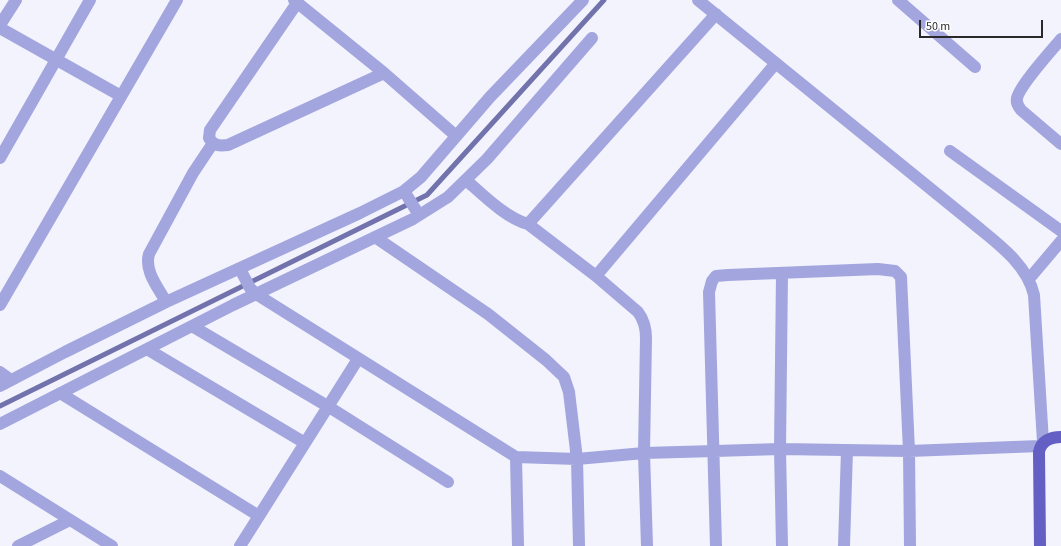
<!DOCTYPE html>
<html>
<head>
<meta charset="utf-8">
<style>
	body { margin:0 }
	#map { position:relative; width:1061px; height:546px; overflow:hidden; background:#f2f3fc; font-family:"Source Sans 3",sans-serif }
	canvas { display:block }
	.scale { position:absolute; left:919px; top:20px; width:124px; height:18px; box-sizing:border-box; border:2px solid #29292c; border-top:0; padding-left:5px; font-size:12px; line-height:14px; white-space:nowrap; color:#29292c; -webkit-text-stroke:3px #fff; paint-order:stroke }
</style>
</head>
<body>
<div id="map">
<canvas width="1061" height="546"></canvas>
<div class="scale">50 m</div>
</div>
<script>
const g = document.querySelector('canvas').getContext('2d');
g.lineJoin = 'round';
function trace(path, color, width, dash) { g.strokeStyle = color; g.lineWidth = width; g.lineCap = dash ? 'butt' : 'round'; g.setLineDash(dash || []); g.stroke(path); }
const stream = new Path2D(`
	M 0,406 L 427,195 L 604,0`);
const minor = new Path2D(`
	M 294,0 L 384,73 L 455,135
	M 698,0 L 974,224 C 997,243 1027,264 1034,295 L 1043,442
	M 898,0 L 975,67
	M 297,3 L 210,130 L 209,138 C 214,146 219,146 228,145 L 384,73
	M 0,25 L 16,0
	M 0,28 L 121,96
	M 1061,39 C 1051,51 1020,85 1017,98 C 1016,103 1018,106 1021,110 L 1061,144
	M 950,151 L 1061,231
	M 0,158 L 90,0
	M 466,180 C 482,194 507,219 528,224 L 716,14
	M 404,191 L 419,215
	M 528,224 L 596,276 L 638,312 C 644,320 646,328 646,338 L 644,453 L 647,546
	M 375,237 L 488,314 L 546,360 L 564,377 L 569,392 L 577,459 L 579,546
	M 240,269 L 250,288 L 256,294 L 516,457 L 577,459 L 644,453 L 715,451 L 780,449 L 909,451 L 1040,446
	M 596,276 L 776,63
	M 1029,279 L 1061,241
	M 166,302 C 158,287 144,271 149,254 L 193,173 L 213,143
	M 0,305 L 177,0
	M 192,326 L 329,407 L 448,482
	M 147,349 L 305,443
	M 0,372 L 11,380
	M 0,386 L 65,352 L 166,302 L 360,213 L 404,191 L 421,177 L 490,97 L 583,0
	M 60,393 L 259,516 L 358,359
	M 0,424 L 233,305 L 413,219 L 448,197 L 487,159 L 592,38
	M 516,457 L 518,546
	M 0,476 L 112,546
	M 18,546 L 70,520
	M 240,546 L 259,516
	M 716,546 L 709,292 L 712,281 L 716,276 L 728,275 L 878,269 L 895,271 L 901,277 L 909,451 L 910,546
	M 782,546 L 780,449 L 782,274
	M 844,546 L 847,450`);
const major = new Path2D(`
	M 1040,546 L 1039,452 C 1041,441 1050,437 1061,437`);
trace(stream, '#7272ad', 5);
trace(minor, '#a3a5de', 12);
trace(major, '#645fc4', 12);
</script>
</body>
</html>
